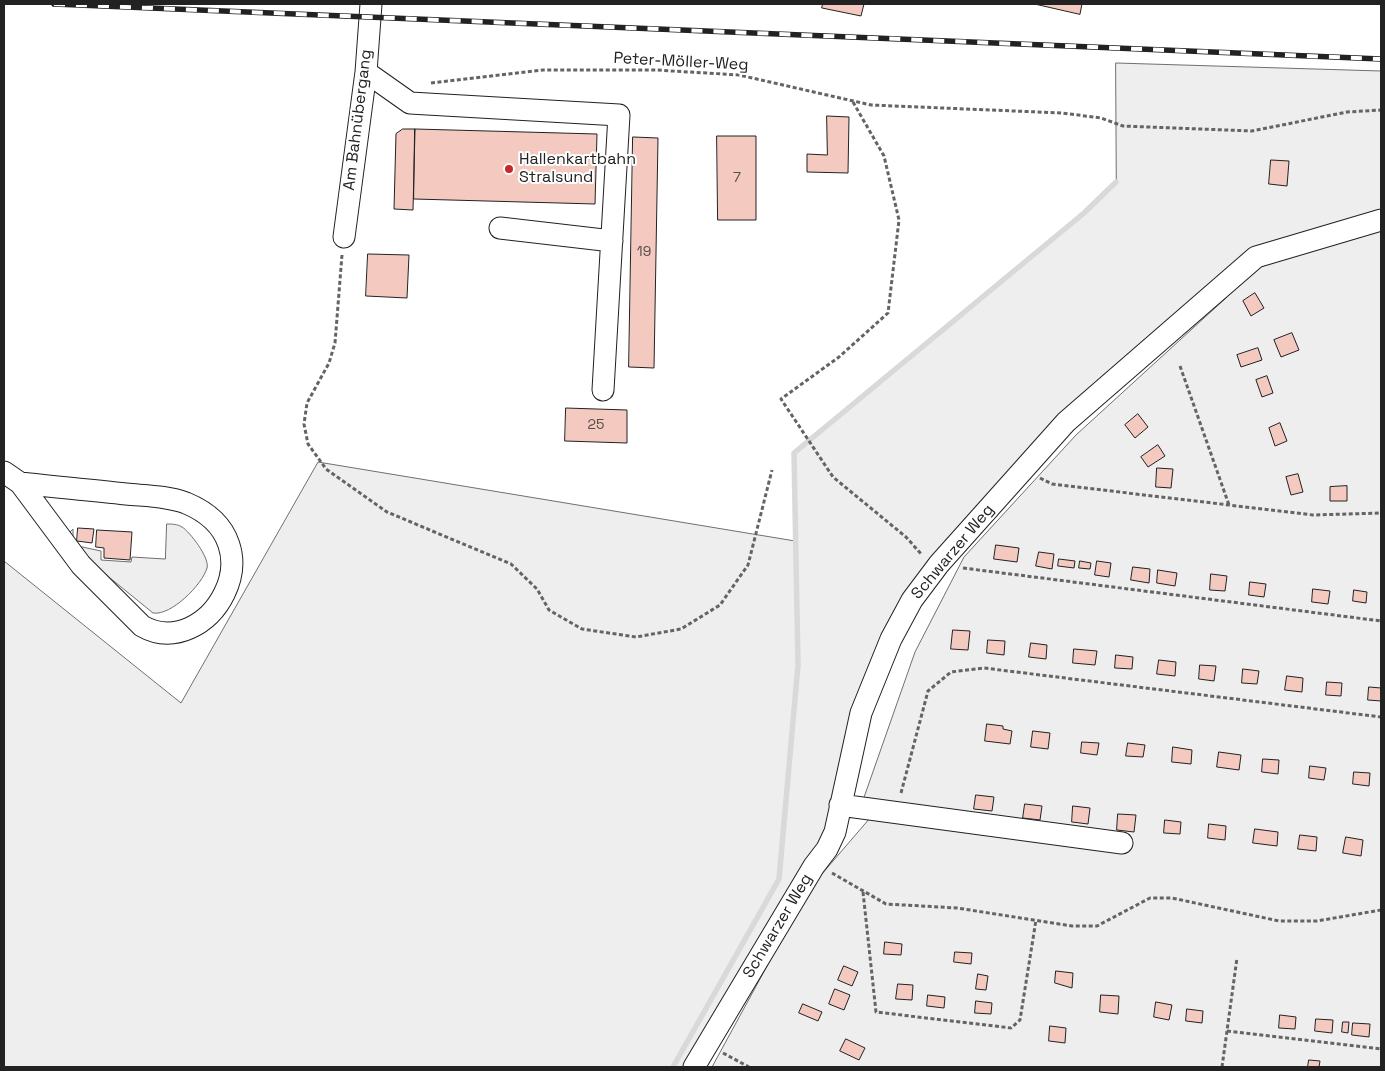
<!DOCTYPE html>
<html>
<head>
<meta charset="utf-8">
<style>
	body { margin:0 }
	#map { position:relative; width:1385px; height:1071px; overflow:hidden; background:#fff; font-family:"Space Grotesk",sans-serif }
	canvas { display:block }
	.frame { position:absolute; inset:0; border:5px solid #222; pointer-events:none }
</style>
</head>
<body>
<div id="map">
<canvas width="1385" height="1071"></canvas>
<div class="frame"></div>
</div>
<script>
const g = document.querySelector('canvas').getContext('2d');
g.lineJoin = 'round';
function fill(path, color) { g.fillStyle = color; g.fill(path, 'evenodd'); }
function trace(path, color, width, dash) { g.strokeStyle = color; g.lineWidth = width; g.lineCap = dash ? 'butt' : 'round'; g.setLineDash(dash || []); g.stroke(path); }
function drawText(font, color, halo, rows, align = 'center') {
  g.font = font + ' "Space Grotesk",sans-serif'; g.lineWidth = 4; g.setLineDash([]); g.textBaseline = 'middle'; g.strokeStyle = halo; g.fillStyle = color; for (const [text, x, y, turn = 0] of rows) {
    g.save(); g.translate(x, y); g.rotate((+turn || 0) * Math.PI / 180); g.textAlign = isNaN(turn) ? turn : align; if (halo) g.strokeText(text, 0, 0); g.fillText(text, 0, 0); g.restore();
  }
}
const green = new Path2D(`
	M 1116,63 L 1381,71 L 1381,1067 L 712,1067 L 809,889 L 870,818 L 862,803 L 915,652 L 964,557 L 1076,435 L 1227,297 L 1210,286 L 912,600 L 840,805 L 694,1067 L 4,1067 L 4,561 L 181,703 L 318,462 L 795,541 L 794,453 L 1084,213 L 1116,182 Z
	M 167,524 C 172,524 177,524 182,527 C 190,532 210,558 207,568 C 202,585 171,616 153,613 L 72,547 L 68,540 L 69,533 L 73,529 L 73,545 L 101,551 L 101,560 L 131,562 L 132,557 L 165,559 Z`);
const stream = new Path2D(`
	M 673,1067 L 779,879 L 798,665 L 794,453 L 1084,213 L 1116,182`);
const building = new Path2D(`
	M 823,4 L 864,4 L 861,16 L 822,8 Z
	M 1035,4 L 1082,4 L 1080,14 Z
	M 827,116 L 849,117 L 848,173 L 807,172 L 807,154 L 827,155 Z
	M 403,129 L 415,129 L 413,210 L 394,209 L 396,134 Z
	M 415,129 L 597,134 L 595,204 L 414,199 Z
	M 717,136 L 756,136 L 756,220 L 718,220 Z
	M 633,137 L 658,138 L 654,368 L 629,367 Z
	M 1271,160 L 1289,161 L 1287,186 L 1269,184 Z
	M 368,254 L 409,255 L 407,298 L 366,296 Z
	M 1255,293 L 1264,308 L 1251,316 L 1243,301 Z
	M 1292,333 L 1299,350 L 1281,357 L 1274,340 Z
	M 1258,348 L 1262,360 L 1241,367 L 1237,355 Z
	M 1267,376 L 1273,393 L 1262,397 L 1256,380 Z
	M 566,408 L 627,410 L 627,443 L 565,441 Z
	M 1138,414 L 1148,427 L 1135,438 L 1125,425 Z
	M 1280,423 L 1287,441 L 1275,446 L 1269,428 Z
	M 1158,445 L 1165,456 L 1148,467 L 1141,457 Z
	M 1157,468 L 1173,469 L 1171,488 L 1156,487 Z
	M 1298,474 L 1303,492 L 1291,495 L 1286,477 Z
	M 1347,486 L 1347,501 L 1330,501 L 1330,487 Z
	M 78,528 L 94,529 L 92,543 L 77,541 Z
	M 97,530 L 132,532 L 130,560 L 104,558 L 104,548 L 96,547 Z
	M 996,545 L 1019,548 L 1017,562 L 994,559 Z
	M 1039,552 L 1054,554 L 1052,569 L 1036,566 Z
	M 1059,559 L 1075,561 L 1074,568 L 1058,566 Z
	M 1080,561 L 1091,563 L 1090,569 L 1079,568 Z
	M 1097,561 L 1111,563 L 1109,577 L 1095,575 Z
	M 1133,567 L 1150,569 L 1149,583 L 1131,580 Z
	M 1158,570 L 1177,573 L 1175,586 L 1157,583 Z
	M 1211,574 L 1227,576 L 1225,591 L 1210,590 Z
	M 1250,582 L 1266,584 L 1264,597 L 1249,595 Z
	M 1313,589 L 1330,591 L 1328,604 L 1312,602 Z
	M 1354,590 L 1367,592 L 1366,603 L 1353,601 Z
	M 953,630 L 970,631 L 968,650 L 951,649 Z
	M 988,640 L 1005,641 L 1004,655 L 987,653 Z
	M 1031,643 L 1047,645 L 1046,659 L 1029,657 Z
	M 1074,649 L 1097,651 L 1095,665 L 1073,663 Z
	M 1116,655 L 1133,657 L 1132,669 L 1115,668 Z
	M 1159,660 L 1176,662 L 1175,676 L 1157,674 Z
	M 1200,665 L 1216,666 L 1214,681 L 1199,679 Z
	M 1243,669 L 1259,671 L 1257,684 L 1242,683 Z
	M 1287,676 L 1303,678 L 1302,692 L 1285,690 Z
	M 1327,682 L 1342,683 L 1341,696 L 1326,695 Z
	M 1369,687 L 1381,688 L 1381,701 L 1368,700 Z
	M 987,724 L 1003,726 L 1003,729 L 1012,731 L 1010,744 L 985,741 Z
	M 1033,731 L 1050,733 L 1048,749 L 1031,747 Z
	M 1082,742 L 1099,743 L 1097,755 L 1081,753 Z
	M 1128,743 L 1145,745 L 1143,757 L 1126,756 Z
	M 1173,747 L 1192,750 L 1191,764 L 1172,762 Z
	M 1219,752 L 1241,755 L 1239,770 L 1217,767 Z
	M 1263,759 L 1279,760 L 1278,774 L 1262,772 Z
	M 1310,766 L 1326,768 L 1324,780 L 1309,778 Z
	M 1354,772 L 1370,773 L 1369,786 L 1353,784 Z
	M 976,795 L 994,797 L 992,811 L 974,809 Z
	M 1025,804 L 1042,806 L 1040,820 L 1023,818 Z
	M 1073,806 L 1090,808 L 1088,824 L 1072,822 Z
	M 1118,814 L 1136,815 L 1134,832 L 1117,830 Z
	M 1165,820 L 1181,822 L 1180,834 L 1164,833 Z
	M 1209,824 L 1226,826 L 1225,840 L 1208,838 Z
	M 1255,829 L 1278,832 L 1277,846 L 1253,843 Z
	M 1300,835 L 1317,837 L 1316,851 L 1298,849 Z
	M 1346,837 L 1363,840 L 1361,856 L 1343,853 Z
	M 885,942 L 902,944 L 901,955 L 884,954 Z
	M 955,952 L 972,953 L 971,964 L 954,962 Z
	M 844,966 L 858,972 L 852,986 L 838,980 Z
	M 1056,971 L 1073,973 L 1072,988 L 1055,983 Z
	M 978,974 L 988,976 L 986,990 L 976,989 Z
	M 898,984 L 913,985 L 912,1000 L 896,999 Z
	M 835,989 L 850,995 L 844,1010 L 829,1004 Z
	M 928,995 L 945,997 L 944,1008 L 927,1006 Z
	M 1101,995 L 1119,996 L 1118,1014 L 1100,1012 Z
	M 976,1001 L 992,1003 L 991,1014 L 975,1013 Z
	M 1156,1002 L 1172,1005 L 1169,1020 L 1154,1017 Z
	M 803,1004 L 822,1012 L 818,1021 L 799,1013 Z
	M 1187,1009 L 1203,1011 L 1202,1023 L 1186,1021 Z
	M 1280,1015 L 1296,1017 L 1295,1029 L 1279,1028 Z
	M 1316,1019 L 1333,1020 L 1332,1033 L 1315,1031 Z
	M 1343,1022 L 1349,1022 L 1348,1033 L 1342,1032 Z
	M 1353,1023 L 1370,1024 L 1369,1037 L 1352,1035 Z
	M 1050,1026 L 1066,1028 L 1065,1043 L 1049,1041 Z
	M 846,1039 L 865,1048 L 859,1060 L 840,1051 Z
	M 1309,1060 L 1320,1061 L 1319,1067 L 1308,1067 Z`);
const path = new Path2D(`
	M 431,83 L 543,70 L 656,70 L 739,75 L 871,105 L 1062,113 L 1101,118 L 1123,126 L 1252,131 L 1347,112 L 1381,110
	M 853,102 L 884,156 L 899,220 L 888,313 L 839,357 L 781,399 L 833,477 L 906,537 L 922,555
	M 342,255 L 335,343 L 329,363 L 307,403 L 304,424 L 308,444 L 326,469 L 387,512 L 511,564 L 537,589 L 549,610 L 582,629 L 636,637 L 681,629 L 720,605 L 748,565 L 772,470
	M 1180,366 L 1229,505
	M 1040,478 L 1052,484 L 1313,515 L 1381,513
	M 963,568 L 1381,621
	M 901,793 L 928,691 L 951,672 L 984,668 L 1381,717
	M 832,873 L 886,904 L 957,908 L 1072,926 L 1097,926 L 1150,898 L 1172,898 L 1279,921 L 1317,921 L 1381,910
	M 863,892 L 876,1012 L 1011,1028 L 1020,1020 L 1036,920
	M 1227,1031 L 1381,1049
	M 723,1053 L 749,1067
	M 1222,1067 L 1237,958`);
const minor = new Path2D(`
	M 366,72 L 410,103 L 619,115 L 603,390
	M 500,228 L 612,241
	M 344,237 L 366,72 L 371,4
	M 4,472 L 20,483 L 81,565 L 142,626 C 207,663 282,543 186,503 C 167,496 146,496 126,494 C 91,490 56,487 20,483
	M 840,805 L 1122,843
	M 694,1067 L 814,866 L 827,849 L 835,832 L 861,713 L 891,639 L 912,600 L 939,564 L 1066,422 L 1256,257 L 1381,220`);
const rail = new Path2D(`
	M 54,4 L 1381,59`);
const markers = [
	[509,169,5,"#c62828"]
];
const numberNames = [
	["7",737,178],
	["19",644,252],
	["25",596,425]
];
const streetNames = [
	["Peter-Möller-Weg",681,62,3],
	["Am Bahnübergang",358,120,-83],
	["Schwarzer Weg",953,552,-50],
	["Schwarzer Weg",778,926,-59]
];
const poiNames = [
	["Hallenkartbahn",519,160],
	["Stralsund",519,178]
];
fill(green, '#eee');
trace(green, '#6f6f6f', 1);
trace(stream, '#d9d9d9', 5.5);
fill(building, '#f3c9c0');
trace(building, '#222', 1);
trace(minor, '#222', 23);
trace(path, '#646464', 3, [4, 2.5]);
trace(minor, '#fff', 21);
trace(rail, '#222', 5.5);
trace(rail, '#fff', 4, [11]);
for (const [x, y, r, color] of markers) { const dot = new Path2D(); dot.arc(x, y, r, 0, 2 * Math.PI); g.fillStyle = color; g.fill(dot); trace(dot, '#fff', 2); }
drawText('14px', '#564c4a', null, numberNames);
drawText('16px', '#222', '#fff', streetNames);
drawText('16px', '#222', '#fff', poiNames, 'left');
</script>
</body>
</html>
